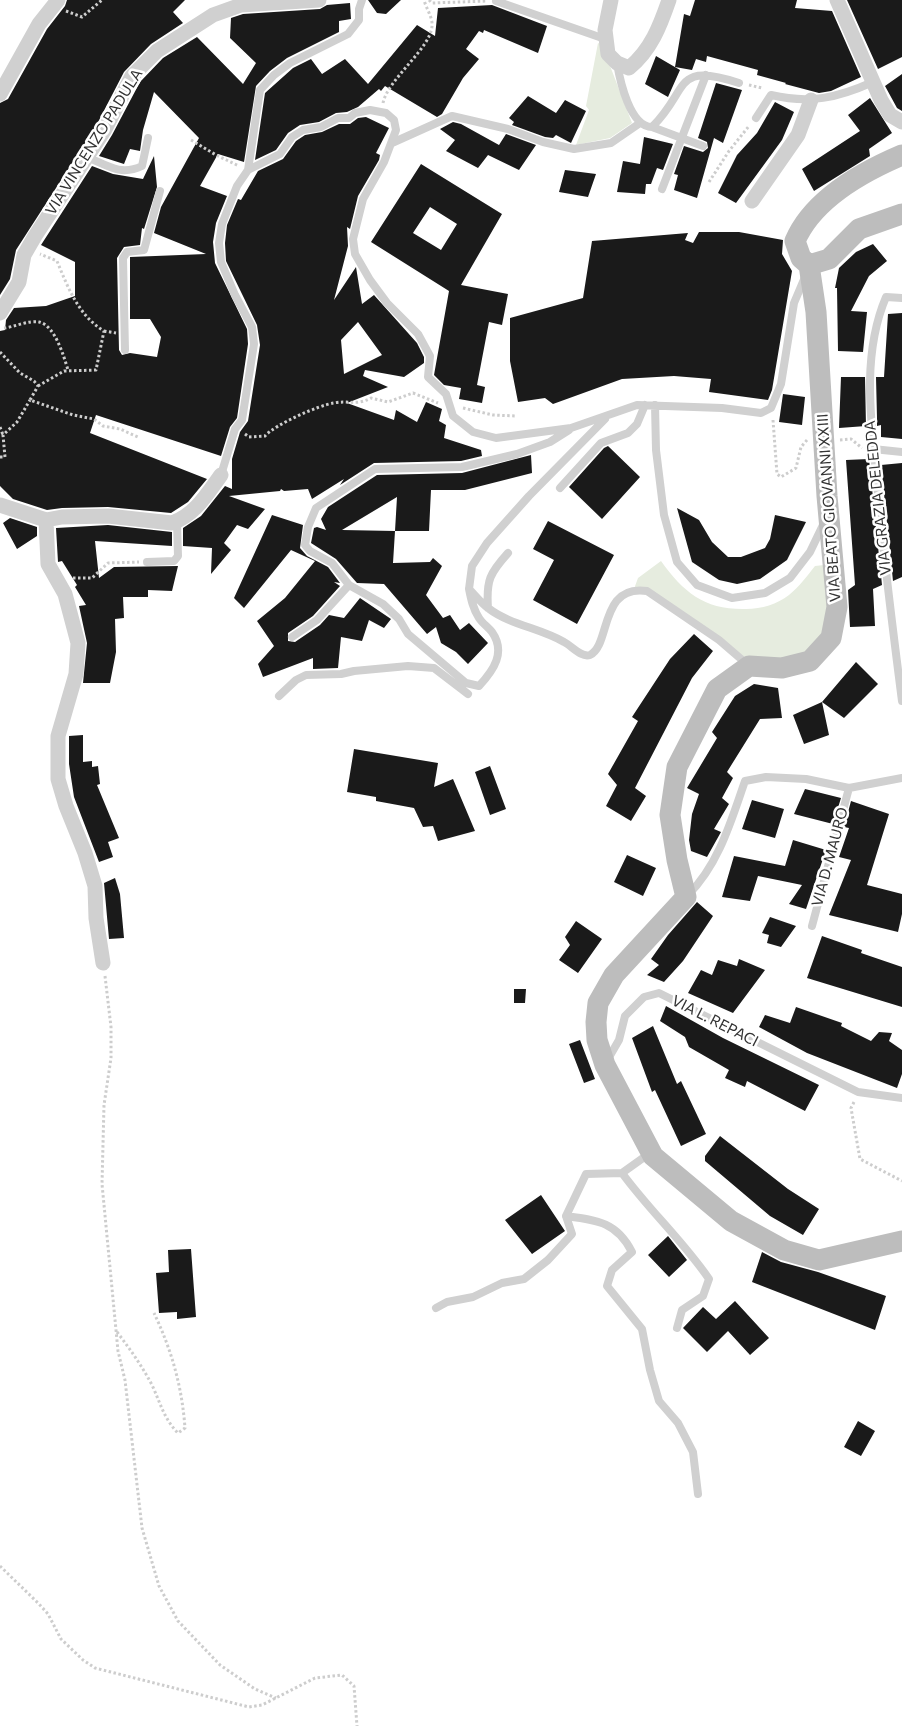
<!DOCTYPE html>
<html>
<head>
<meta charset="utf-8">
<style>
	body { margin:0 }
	canvas { display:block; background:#fff }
</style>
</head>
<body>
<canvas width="902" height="1726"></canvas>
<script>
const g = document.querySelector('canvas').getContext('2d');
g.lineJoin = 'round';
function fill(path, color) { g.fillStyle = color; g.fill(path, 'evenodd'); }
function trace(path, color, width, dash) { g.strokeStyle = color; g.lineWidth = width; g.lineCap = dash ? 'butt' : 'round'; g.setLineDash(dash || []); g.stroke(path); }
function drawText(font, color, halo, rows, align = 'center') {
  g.font = font + ' Commissioner,sans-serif'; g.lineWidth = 5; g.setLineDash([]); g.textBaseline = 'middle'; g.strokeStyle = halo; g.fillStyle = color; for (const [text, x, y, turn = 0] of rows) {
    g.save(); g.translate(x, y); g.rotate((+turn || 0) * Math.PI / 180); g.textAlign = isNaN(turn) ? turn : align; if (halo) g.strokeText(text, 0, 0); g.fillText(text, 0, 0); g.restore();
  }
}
const green = new Path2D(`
	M 598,43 L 602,45 L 632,123 L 610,138 L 576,145 L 589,110 L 586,106 Z
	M 661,561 C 684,593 705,610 746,609 C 762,609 777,604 789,595 C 799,587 807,576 815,566 L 833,564 L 837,607 L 810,661 L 749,666 L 662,599 L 634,589 L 638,578 Z`);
const building = new Path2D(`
	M 67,0 L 185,0 L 173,12 L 183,23 L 151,44 L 124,72 L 96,126 L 16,250 L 10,279 L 0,295 L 0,103 L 8,99 L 47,29 L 65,6 Z
	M 368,0 L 401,0 L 386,14 L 377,13 Z
	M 695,0 L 797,0 L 795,8 L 832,11 L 861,77 L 831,91 L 819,93 L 785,84 L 786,83 L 757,75 L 758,70 L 707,56 L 706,62 L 696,59 L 692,70 L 675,67 L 684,14 L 690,16 Z
	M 847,0 L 902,0 L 902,57 L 878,69 Z
	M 350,3 L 351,19 L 339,21 L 339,32 L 287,58 L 270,71 L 256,86 L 244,162 L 218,154 L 200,186 L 227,196 L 216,223 L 213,242 L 215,263 L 247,329 L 248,344 L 237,418 L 230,427 L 221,456 L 96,415 L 90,433 L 207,479 L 188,502 L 171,513 L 108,507 L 62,508 L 47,510 L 13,499 L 0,486 L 0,331 L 5,330 L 6,320 L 14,308 L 46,306 L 75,296 L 75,262 L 41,245 L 92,166 L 113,174 L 143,179 L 154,156 L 157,187 L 144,229 L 142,228 L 140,245 L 124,247 L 117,258 L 119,350 L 122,355 L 130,353 L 157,357 L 161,337 L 150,319 L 130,319 L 130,257 L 206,254 L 154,233 L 161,207 L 199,138 L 154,92 L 143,130 L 140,151 L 130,149 L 124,164 L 99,156 L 112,135 L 140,82 L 163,58 L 197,37 L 243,84 L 256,63 L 230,38 L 231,18 L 243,14 L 320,9 L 327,5 Z
	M 492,5 L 547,26 L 538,53 L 484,30 L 483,33 L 479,31 L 466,49 L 479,59 L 463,78 L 442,114 L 437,117 L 385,86 L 381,91 L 379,89 L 358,107 L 347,112 L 336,113 L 319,122 L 300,125 L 288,133 L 276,150 L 255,160 L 265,93 L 293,68 L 311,59 L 322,74 L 345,59 L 368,84 L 417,25 L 435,36 L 438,8 Z
	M 656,56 L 680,70 L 668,97 L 645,84 Z
	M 902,74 L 902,111 L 897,108 L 885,86 Z
	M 716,83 L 742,90 L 723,143 L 714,138 L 697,198 L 674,190 L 678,175 L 674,174 L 684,146 L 703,152 L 708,148 L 707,142 L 698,138 Z
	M 528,96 L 556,113 L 565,100 L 586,111 L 571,143 L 556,135 L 553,138 L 545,137 L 512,125 L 514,122 L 509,118 Z
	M 870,98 L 892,133 L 869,149 L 870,156 L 814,191 L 802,169 L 860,131 L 848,115 Z
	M 775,102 L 794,112 L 782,140 L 736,203 L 718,193 L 737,155 L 757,133 Z
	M 366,117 L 389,128 L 376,153 L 380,155 L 379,160 L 358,196 L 350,229 L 347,227 L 348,246 L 334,300 L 356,267 L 362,304 L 374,295 L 417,343 L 424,357 L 424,363 L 404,377 L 365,370 L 363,376 L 388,387 L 347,403 L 394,420 L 396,410 L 417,422 L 426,402 L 442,409 L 439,421 L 446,425 L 444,438 L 481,450 L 482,456 L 461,461 L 374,463 L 340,485 L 344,479 L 312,499 L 308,489 L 284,491 L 281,489 L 280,491 L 229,496 L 265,509 L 248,529 L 237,525 L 224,543 L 231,550 L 211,574 L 212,548 L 183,546 L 183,528 L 201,516 L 225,486 L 232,489 L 232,459 L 240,432 L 248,421 L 260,345 L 257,325 L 226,261 L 225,243 L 227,225 L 238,199 L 241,200 L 258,171 L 283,159 L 296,141 L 305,135 L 322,132 L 339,124 L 350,124 L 358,118 ZM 358,322 L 382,355 L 344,374 L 341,340 Z
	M 453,122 L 461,124 L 499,145 L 506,134 L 536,145 L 519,170 L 488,155 L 478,168 L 446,151 L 455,140 L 440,129 Z
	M 644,137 L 673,144 L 663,170 L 657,168 L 651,184 L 646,184 L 645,194 L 617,192 L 623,161 L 640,164 Z
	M 421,164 L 502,214 L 461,285 L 508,294 L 502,325 L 489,322 L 477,385 L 485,387 L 482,403 L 459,399 L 461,388 L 444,385 L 434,375 L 449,291 L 371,242 ZM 430,207 L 457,224 L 441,250 L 413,233 Z
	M 565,170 L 596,174 L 588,197 L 559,192 Z
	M 699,232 L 739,232 L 783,240 L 782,254 L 792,271 L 772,390 L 768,400 L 709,392 L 711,379 L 674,376 L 622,379 L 553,404 L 545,398 L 518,402 L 510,361 L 510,318 L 583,298 L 592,241 L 688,233 L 685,240 L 693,243 Z
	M 873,244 L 887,261 L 869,276 L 851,311 L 867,312 L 863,352 L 838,351 L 837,288 L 835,288 L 839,268 L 856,252 Z
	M 902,313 L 902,439 L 881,437 L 881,425 L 877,426 L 877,418 L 876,377 L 884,377 L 888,314 Z
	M 841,377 L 865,377 L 866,426 L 839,428 Z
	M 783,394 L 805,397 L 802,425 L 779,422 Z
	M 608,446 L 640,477 L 602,519 L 569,487 L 604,448 Z
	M 531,455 L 532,473 L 465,490 L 431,490 L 429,531 L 395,531 L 393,563 L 430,562 L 433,558 L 442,566 L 426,595 L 443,618 L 450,615 L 460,630 L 469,623 L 488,643 L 468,664 L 456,652 L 441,643 L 436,627 L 427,634 L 384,584 L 357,583 L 336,559 L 311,543 L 314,528 L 317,527 L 326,530 L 321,519 L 328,507 L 377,475 L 462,473 ZM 397,497 L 395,531 L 342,530 Z
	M 869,459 L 882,585 L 873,589 L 875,626 L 850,627 L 848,590 L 855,585 L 846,460 Z
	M 902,463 L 902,577 L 893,581 L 881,465 Z
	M 677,508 L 699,520 L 712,542 L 728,557 L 741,557 L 765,548 L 770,539 L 775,515 L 806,522 L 787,560 L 760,579 L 737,584 L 719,580 L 692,562 Z
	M 272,515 L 303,525 L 300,548 L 307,556 L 328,567 L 340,583 L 334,582 L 340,586 L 313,616 L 288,633 L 288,641 L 295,642 L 320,625 L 329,615 L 344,618 L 360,598 L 391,619 L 384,628 L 369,620 L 362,641 L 341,637 L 338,668 L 313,669 L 313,658 L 263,677 L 258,664 L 274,646 L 257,621 L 285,598 L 315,561 L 291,550 L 244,608 L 234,598 Z
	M 10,518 L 37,527 L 37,536 L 17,549 L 3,523 Z
	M 548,521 L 614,555 L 577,624 L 533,600 L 554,560 L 533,549 Z
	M 108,525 L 172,532 L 172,546 L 95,541 L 99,578 L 114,567 L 178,566 L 172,591 L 148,590 L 148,597 L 123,597 L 124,618 L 115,619 L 116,652 L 110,683 L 83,683 L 87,643 L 79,606 L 86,605 L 75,587 L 77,585 L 62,561 L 58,562 L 56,528 Z
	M 694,634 L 713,651 L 692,678 L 635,788 L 646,796 L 631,821 L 606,806 L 617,785 L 608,774 L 638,721 L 632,717 L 670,659 Z
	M 856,662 L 878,684 L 844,718 L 822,702 Z
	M 754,684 L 778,688 L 782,718 L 760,719 L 727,772 L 733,778 L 722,798 L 729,804 L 714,829 L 721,832 L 707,857 L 691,851 L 689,840 L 692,814 L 699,794 L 687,788 L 717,738 L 712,732 L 735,696 Z
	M 822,702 L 829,735 L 804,744 L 793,715 Z
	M 83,735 L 83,762 L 92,761 L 92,767 L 98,766 L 100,784 L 97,785 L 119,838 L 108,842 L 113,857 L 99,862 L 74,797 L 69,764 L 69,736 Z
	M 354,749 L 438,763 L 434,787 L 453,779 L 475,831 L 438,841 L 433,826 L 423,827 L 414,808 L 376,801 L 376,797 L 347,792 Z
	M 490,766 L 506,809 L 490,815 L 475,772 Z
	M 805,789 L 841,798 L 833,824 L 794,814 Z
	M 752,800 L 784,809 L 775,838 L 742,829 Z
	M 851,801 L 889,814 L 867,885 L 902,894 L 902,914 L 898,932 L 829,915 L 851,860 L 839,857 L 849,828 L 844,827 Z
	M 793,840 L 826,850 L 806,909 L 789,904 L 802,885 L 758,876 L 750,901 L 722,897 L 734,856 L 785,866 Z
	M 627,855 L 656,868 L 643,896 L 614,882 Z
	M 115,878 L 120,894 L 124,938 L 109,939 L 104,883 Z
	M 697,902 L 713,916 L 683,961 L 664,982 L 647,975 L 659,965 L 651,959 L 668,935 Z
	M 770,917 L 796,926 L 781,947 L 767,943 L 769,935 L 762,933 Z
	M 576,921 L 602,939 L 578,973 L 559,960 L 570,945 L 565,937 Z
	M 822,936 L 862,950 L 861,953 L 902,967 L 902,1007 L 807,978 Z
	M 739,959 L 765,970 L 733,1013 L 688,993 L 701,970 L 712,975 L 718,960 L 737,966 Z
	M 514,989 L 526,989 L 525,1003 L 514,1003 Z
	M 666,1006 L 723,1038 L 819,1085 L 805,1111 L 747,1081 L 745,1087 L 725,1078 L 729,1070 L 689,1047 L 685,1037 L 660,1021 Z
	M 796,1007 L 842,1023 L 841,1026 L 871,1041 L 879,1032 L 892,1033 L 889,1041 L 902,1050 L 902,1074 L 897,1088 L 807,1053 L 759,1027 L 765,1015 L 790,1023 Z
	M 653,1026 L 677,1084 L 681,1081 L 706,1134 L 681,1146 L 655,1090 L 652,1092 L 632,1038 Z
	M 580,1040 L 595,1079 L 584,1083 L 569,1044 Z
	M 720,1136 L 788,1189 L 819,1209 L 803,1235 L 770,1216 L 705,1161 L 705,1156 Z
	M 541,1195 L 565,1231 L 532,1254 L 505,1220 Z
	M 668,1236 L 687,1260 L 669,1277 L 648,1255 Z
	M 191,1249 L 196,1317 L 177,1319 L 177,1312 L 159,1313 L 156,1273 L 169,1272 L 168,1250 Z
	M 762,1252 L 781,1262 L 818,1272 L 886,1296 L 875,1330 L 752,1282 Z
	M 735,1301 L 769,1338 L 750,1355 L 728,1331 L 707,1352 L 683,1328 L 703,1307 L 716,1319 Z
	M 858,1421 L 875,1431 L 861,1456 L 844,1447 Z`);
const path = new Path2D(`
	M 429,0 L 432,3 L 487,1
	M 66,11 L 82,17 L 102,0
	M 749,85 L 762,88
	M 383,103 C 388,79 431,48 432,26 C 433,18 426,8 424,0
	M 191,140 L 216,155 L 239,166
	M 709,182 L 729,151 L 749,126
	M 4,328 C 14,327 29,320 39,322 C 55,325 64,357 68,370
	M 104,331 L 116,333
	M 0,352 L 20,373 L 34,381 L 38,386 L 30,400 L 73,415 L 94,419 L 103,426 L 120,429 L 138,437
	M 38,386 L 64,371 L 96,370 L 104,331 C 79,316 68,288 57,261 L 40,254
	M 463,408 L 493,415 L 517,416
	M 773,420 L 777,474 L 781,477 L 796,468 L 801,447 L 807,440
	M 0,427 L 3,435
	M 245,434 L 249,437 L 265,436 C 274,425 319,405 334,403 C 348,400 356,406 371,398 L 388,402 L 413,393 L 438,403
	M 840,440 L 851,439 L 862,448
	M 0,457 L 5,457 L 3,435 L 17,422 L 30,400
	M 73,578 L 92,578 L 108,563 L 139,562
	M 105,976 L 111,1027 L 111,1058 L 104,1105 L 102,1184 L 118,1351 L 125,1380 L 142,1528 L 159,1586 L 178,1621 L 220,1665 L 255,1689 L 276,1698
	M 854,1102 L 851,1108 L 860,1159 L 902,1181
	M 117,1332 C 130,1349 142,1366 152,1385 C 160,1402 164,1419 178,1433 L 185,1428 C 182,1387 172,1351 154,1313
	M 0,1566 L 39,1604 L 48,1614 L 61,1639 L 83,1660 L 95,1668 L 249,1707 L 262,1705 L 315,1678 L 342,1675 L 354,1686 L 357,1726`);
const lane = new Path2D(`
	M 496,1 L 605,39
	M 617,63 C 620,81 630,127 652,127 C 690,90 672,61 739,83
	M 756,118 L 771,95 C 810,104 837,98 873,82
	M 652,127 L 703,146
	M 392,143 L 452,116 L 508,129 L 543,142 L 574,149 L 611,143 L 640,123
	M 87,157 C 108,166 121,176 142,166 L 148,138
	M 248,170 L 260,90 L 274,75 L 290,63 L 348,34 L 359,20 L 359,9 L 362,0
	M 662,189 L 706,75
	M 902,298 L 886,297 C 860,358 872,428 878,493 C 884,562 893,631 902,701
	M 125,350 L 123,258 L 127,252 L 144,250 L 160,191
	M 655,405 L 656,450 L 664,515 L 677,562 L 697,585 L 732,598 L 765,593 L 790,578 L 810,552 L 823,525
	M 605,419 L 529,496 L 487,543 L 472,566 L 469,589 C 475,595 481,603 488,608 C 510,625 540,628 564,642 C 572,646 581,658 590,655 C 611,645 599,584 647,591 L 719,640 L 748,665
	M 873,449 L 902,452
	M 221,475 L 235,429 L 242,420 L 254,344 L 252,327 L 235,295 L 221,262 L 219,243 L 222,224 L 237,186 L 248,170 L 280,154 L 292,137 L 303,130 L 321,127 L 338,118 L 349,118 L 355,113 L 370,110 L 386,113 L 394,120 L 396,130 L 384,162 L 363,199 L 353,239 L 355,254 L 370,280 L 387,303 L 418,334 L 430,356 L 428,377 L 446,394 L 453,416 L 473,432 L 496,438 L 571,428 L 637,405 L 722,408 L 761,413 L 771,408 L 781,384 L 794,303 L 805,277
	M 560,488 L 601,443 L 628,433 L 637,424 L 645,405
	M 147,562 L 174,561 L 178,556 L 177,522
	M 469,589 C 471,599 473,609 479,618 C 482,623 488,627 492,632 C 506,652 494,670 479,686 L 466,683 L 408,634 L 399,619 L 383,604 L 349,585 L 332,563 L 310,551 L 305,545 L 308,527 L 316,508 L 375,469 L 462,467 L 517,454 L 550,442 L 569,430
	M 488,608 C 486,580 490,573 508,553
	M 292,637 L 317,620 L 349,585
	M 279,696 L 296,680 L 306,675 L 341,674 L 354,671 L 408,666 L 434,668 L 468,694
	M 688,895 C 719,864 731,821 745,781 L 766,777 L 806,779 L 849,788 L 902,778
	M 812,926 L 849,788
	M 608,1059 L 619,1040 L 625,1016 L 644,997 L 659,993 L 858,1092 L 902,1098
	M 622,1173 C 649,1210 683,1241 709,1279 L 703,1296 L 682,1310 L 677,1328
	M 566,1216 C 597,1220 617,1222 632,1252 L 612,1270 L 607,1286 L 642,1329 L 650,1370 L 659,1401 L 678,1423 L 693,1452 L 698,1494
	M 436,1308 L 447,1302 L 473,1297 L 502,1283 L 524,1279 L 548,1260 L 572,1234 L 566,1216 L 586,1174 L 622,1173 L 650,1153`);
const street = new Path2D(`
	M 611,0 L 605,30 L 608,54 L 617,63 L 629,68 C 651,50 660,26 669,0
	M 837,0 L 881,100 L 890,115 L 902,122
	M 0,94 L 39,24 L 58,0
	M 752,201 L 798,135 L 811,100
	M 0,313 L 19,282 L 24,255 L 35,236 L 104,131 L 132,76 L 157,51 L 213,15 L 241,5 L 319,0
	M 0,505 L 46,520 L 62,517 L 108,516 L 172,523 C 195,515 207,494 221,475
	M 46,520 L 48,564 L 65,594 L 78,643 L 76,674 L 58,736 L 58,779 L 66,806 L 85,853 L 95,886 L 96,918 L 103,963`);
const secondary = new Path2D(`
	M 809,265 L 816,312 L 827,496 L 837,607 L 831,638 L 810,661 L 782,668 L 749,666 L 717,689 L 677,767 L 670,815 L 677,860 L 686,897 L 614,975 L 598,1003 L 596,1022 L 597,1040 L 605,1065 L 653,1156 L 731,1221 L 784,1250 L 819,1260 L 902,1241
	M 809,265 L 801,258 L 795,241 C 813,199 862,172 902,155
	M 809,265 L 829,259 L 859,229 L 902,214`);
const streetNames = [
	["VIA VINCENZO PADULA",94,142,-58],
	["VIA GRAZIA DELEDDA",878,498,-96],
	["VIA BEATO GIOVANNI XXIII",829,508,-94],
	["VIA D. MAURO",830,857,-75],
	["VIA L. REPACI",715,1021,27]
];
fill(green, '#e6ecdf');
fill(building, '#1a1a1a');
trace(path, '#cdcdcd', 3, [2.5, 2.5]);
trace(lane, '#d0d0d0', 8);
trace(street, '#d0d0d0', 15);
trace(secondary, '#bdbdbd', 21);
drawText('15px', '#333', '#fff', streetNames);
</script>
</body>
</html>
